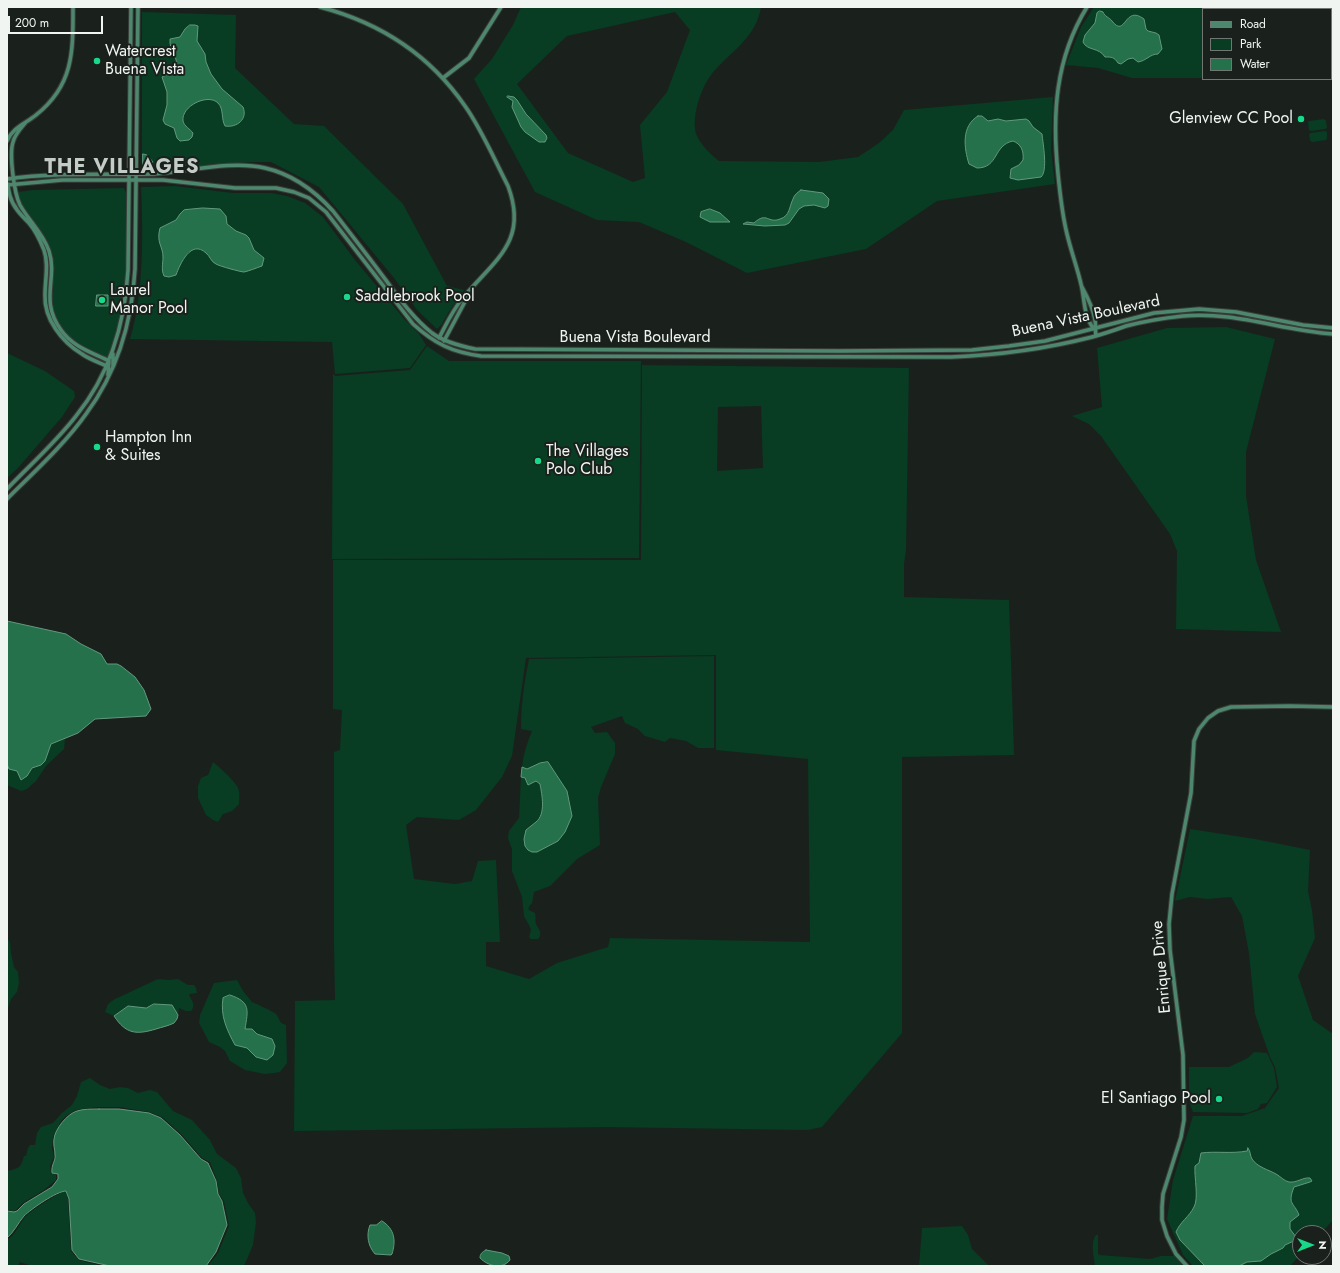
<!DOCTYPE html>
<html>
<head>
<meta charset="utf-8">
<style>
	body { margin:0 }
	#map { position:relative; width:1340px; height:1273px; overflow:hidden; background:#1a211c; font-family:Jost,sans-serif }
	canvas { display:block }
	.frame { position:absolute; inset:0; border:8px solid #f0f5f2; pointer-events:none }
	.legend { position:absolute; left:1202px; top:8px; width:130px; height:72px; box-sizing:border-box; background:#1a211c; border:1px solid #707672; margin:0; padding:5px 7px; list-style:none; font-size:12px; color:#f0f5f2 }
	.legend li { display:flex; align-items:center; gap:8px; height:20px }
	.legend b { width:20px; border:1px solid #707672 }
	.north { position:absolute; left:1292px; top:1225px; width:40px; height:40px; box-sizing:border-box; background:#1a211c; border:1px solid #707672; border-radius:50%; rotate:90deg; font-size:11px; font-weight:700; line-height:16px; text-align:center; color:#f0f5f2 }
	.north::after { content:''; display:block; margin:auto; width:14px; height:18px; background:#17d989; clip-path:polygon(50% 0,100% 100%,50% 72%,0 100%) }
	.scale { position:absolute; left:8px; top:16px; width:95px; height:18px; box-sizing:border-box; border:2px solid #f0f5f2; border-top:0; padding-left:5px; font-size:12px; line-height:14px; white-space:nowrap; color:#f0f5f2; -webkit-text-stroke:3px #1a211c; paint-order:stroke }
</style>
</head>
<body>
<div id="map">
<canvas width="1340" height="1273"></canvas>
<div class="frame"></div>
<ul class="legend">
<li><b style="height:5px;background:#4d886e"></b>Road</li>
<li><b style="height:11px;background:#083c23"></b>Park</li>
<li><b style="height:11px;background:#25714b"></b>Water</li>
</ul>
<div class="north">N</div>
<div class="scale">200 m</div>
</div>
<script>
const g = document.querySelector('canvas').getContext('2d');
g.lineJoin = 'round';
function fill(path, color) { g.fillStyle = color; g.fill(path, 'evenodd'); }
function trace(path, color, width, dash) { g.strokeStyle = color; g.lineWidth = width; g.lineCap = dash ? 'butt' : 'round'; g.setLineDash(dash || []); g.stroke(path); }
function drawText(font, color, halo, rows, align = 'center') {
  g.font = font + ' Jost,sans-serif'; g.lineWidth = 4; g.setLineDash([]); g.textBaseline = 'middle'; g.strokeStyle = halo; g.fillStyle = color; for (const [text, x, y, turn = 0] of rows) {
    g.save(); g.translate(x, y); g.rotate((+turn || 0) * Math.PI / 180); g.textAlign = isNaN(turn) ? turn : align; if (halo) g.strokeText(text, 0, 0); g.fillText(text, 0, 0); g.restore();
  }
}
const green = new Path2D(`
	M 521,7 L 761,7 C 756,39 729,52 711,75 C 701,88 690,120 697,136 C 701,145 711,155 719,161 L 819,162 L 858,157 L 879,143 L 893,130 L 904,110 L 1053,97 L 1051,149 L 1055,184 L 937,201 L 866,249 L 747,273 L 686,242 L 639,222 L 597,220 L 535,192 L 474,79 L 492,59 L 513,25 ZM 675,12 L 690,30 L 667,92 L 640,125 L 645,178 L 633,182 L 568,153 L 517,84 L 567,36 Z
	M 1094,7 L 1333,7 L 1333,15 L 1331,15 L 1331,9 L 1203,9 L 1203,78 L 1132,78 L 1098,68 L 1066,65 L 1081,27 Z
	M 142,12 L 236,15 L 235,68 L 294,124 L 324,126 L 403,204 L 447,286 L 464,290 L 448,313 L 442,324 L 437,329 L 417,310 L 394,278 L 319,187 L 271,162 L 253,162 L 199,166 L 142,167 Z
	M 1324,119 L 1326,121 L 1327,128 L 1325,129 L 1311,131 L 1309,130 L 1308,122 L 1309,121 Z
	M 1325,131 L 1327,132 L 1327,138 L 1326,140 L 1312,142 L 1310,140 L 1309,134 L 1311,133 Z
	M 175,186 L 233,193 L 271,193 L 287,196 L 305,203 L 323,217 L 355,260 L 405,320 L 419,334 L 426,345 L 410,368 L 335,374 L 332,342 L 130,339 C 144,293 143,235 141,187 Z
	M 124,188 L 126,192 C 126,245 131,310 107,358 C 98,353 88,350 79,345 C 62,335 50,314 51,293 C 52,279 55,264 51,250 C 44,229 21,214 18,192 L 33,190 Z
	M 1226,327 L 1275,339 L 1246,452 L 1246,496 L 1256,560 L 1281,632 L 1176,629 L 1177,551 L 1170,534 L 1101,436 L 1089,424 L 1072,416 L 1102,407 L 1097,348 L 1167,328 Z
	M 427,346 L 449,361 L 641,361 L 639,558 L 332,559 L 333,370 L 333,374 L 335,376 L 410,370 Z
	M 7,353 L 45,371 L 74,391 L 75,397 L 62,417 L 18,468 L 7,478 Z
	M 642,365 L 909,368 L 906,550 L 904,564 L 904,597 L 1009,600 L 1014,755 L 902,757 L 902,1033 L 822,1127 L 807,1130 L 606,1127 L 294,1131 L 295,1001 L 335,1000 L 334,944 L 334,752 L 340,750 L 342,710 L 333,709 L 333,560 L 641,560 ZM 761,406 L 763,468 L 717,471 L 718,407 ZM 716,655 L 716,750 L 808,759 L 810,942 L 610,938 L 608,947 L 557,963 L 529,979 L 486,966 L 486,942 L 500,942 L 496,860 L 478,861 L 472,881 L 455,884 L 414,879 L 406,825 L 417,817 L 459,820 L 476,810 L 502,777 L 512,756 L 526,658 Z
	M 714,656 L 714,748 L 698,748 L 686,741 L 670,738 L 665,742 L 645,736 L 638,729 L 625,723 L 622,716 L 591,727 L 595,733 L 607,732 L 615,743 L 615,754 L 601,787 L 598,798 L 600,845 L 577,859 L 550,886 L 534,892 L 532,903 C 530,905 528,907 529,910 L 535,913 C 536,917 535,921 536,924 C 539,930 543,933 538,939 L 531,939 L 529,937 L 531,930 L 530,927 L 524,916 L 522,897 L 512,871 L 512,849 L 508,838 L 509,831 L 519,818 L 521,777 L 532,783 L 536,781 L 540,784 C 542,794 546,814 536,822 C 533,825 529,827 526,830 L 537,852 L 558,841 L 571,809 L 567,791 L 548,762 L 537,765 L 527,769 L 522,767 C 523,755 527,743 532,731 L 521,729 C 521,705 524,683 529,659 Z
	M 65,739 L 64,749 L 46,766 L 36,781 L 27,789 L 21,791 L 7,785 L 7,764 L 10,769 L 17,771 L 21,780 L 27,776 L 32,768 L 37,767 L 48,753 L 49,747 L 51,744 Z
	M 213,762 C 220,768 234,780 238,788 C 240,792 239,799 239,804 L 232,811 L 223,814 L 218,822 L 213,820 L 206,815 L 198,798 L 198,786 L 201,778 L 208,775 Z
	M 1190,829 L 1255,839 L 1310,850 L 1308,891 L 1312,910 L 1315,938 L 1298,976 L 1313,1020 L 1333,1034 L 1333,1220 L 1321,1233 L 1300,1233 L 1300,1255 L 1290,1266 L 1193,1266 L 1183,1255 L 1167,1219 L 1173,1180 L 1193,1116 L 1242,1116 L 1265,1108 L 1279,1088 L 1275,1067 L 1270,1057 L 1255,1014 L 1249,953 L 1242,916 L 1231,897 L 1208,899 L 1190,897 L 1175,901 Z
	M 7,938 L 10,942 L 11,953 L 14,967 L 18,972 L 19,983 L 17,992 L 11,999 L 7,1011 Z
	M 158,979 L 169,980 L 178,979 L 188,985 L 194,985 L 196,988 L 197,993 L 190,994 L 189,995 C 192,1000 196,1006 191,1011 L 186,1011 L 179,1008 L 178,1015 L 172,1005 L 155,1004 L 146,1008 L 128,1006 L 114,1016 L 105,1012 L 108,1004 L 115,999 Z
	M 237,980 L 243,991 L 252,1002 C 255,1003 274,1012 276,1014 C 278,1016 279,1020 281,1023 L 286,1025 L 287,1063 L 280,1072 L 274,1073 L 265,1074 L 245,1070 L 230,1061 L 225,1051 L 220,1047 L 209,1042 L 199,1023 L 200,1015 L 214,983 ZM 245,1029 L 252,1029 L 257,1034 L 272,1039 L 275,1046 L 256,1057 L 247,1048 L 235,1045 Z
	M 1254,1052 L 1267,1053 L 1274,1068 L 1277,1087 L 1267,1103 L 1261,1104 L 1258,1109 L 1247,1113 L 1193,1112 L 1189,1102 L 1189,1067 L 1229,1067 L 1248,1058 Z
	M 90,1078 L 100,1085 L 110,1089 L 120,1087 L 128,1088 L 138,1093 L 150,1090 L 157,1092 L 173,1111 L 192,1120 L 210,1140 L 217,1154 L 236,1168 L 241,1178 L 243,1193 L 248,1203 L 255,1213 L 256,1222 L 253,1245 L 244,1266 L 208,1266 L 218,1253 L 229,1226 L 224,1201 L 219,1194 L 217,1181 L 210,1162 L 202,1158 L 181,1134 L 162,1117 L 149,1112 L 119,1107 L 99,1107 L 76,1110 L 66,1116 L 61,1121 L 53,1137 L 52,1148 L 54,1157 L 50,1166 L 51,1173 L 56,1175 L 56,1180 L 44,1190 L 23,1203 L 16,1210 L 14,1211 L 7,1210 L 7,1171 C 19,1169 21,1167 24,1156 L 26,1156 L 28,1148 L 30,1145 L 35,1145 L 37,1133 L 41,1127 L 53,1123 L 62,1113 L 72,1105 L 77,1096 L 81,1082 Z
	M 62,1192 L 66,1192 L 68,1199 L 71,1251 L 79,1260 L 102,1266 L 32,1266 L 20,1262 L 18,1266 L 7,1266 L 7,1240 C 15,1235 19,1225 25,1217 C 34,1208 51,1198 62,1192 Z
	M 962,1226 L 968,1235 L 972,1249 L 989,1266 L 919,1266 L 922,1228 Z
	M 1096,1235 L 1098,1235 L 1098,1254 L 1100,1255 L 1150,1259 L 1161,1256 L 1175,1256 L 1182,1264 L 1180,1266 L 1095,1266 C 1094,1257 1090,1242 1096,1235 Z`);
const water = new Path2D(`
	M 1100,11 L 1103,12 C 1105,17 1109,17 1112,21 C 1126,39 1124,4 1144,19 L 1146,29 L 1148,31 L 1156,33 L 1159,35 L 1162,49 L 1158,54 C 1150,54 1146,61 1138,62 L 1133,58 L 1128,59 L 1121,64 L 1118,63 C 1114,57 1112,57 1105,57 C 1099,47 1087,51 1083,42 L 1085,35 L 1095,23 L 1097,13 Z
	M 190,25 L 195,25 L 198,26 L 197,41 L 205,54 L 206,62 L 211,74 L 222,89 L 243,107 C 248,119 237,128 225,126 C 221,119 224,109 218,103 C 208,93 181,106 183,121 C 184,126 190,129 193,133 L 192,137 L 189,140 L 180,141 L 177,138 L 174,128 L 165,124 L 163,120 L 167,105 L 167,92 L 162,77 L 176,70 C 179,54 169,53 170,39 L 180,37 L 185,29 Z
	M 508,96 L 514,97 L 517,100 L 526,114 L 546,135 L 547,138 L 545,142 L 539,142 L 525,132 L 521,127 L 512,107 L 513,101 L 507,97 Z
	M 978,116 L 982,116 L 988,121 L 998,119 L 1006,121 L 1026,119 L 1029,121 L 1033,127 L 1042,134 C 1043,144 1048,171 1041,177 L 1018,180 L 1010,178 L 1011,169 L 1019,165 L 1023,160 C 1024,151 1021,144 1013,141 C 993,145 999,168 977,168 L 969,164 C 964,148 961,126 978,116 Z
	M 143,154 L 147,155 L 153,162 L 147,167 L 143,166 Z
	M 801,190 L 823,193 L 829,199 L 828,206 L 825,208 L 814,205 L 804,206 L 799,209 L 789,223 L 785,225 L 765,226 L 743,224 L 747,222 L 754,223 C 767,211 768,224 780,219 C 790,216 789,207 793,199 C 794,195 798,192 801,190 Z
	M 203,208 L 220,209 L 226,216 L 227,224 L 236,231 L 246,235 L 249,238 L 254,250 L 264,258 L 262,266 C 256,268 249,271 244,272 C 241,272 219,266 216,264 C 211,262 210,256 206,253 C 191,239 180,264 176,275 L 169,277 L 164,276 C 161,269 163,264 163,257 C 163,246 156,243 160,228 L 176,220 L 180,214 L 184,210 Z
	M 710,209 L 720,213 L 730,222 L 710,222 L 700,217 L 701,212 Z
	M 97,295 L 108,295 L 108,306 L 96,306 Z
	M 7,621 L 66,634 L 81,644 L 101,654 L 107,664 L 117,664 L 121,666 L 135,677 L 144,690 L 151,709 L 146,716 L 95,719 L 78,733 L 51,744 L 45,761 L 41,765 L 32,768 L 27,776 L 21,780 L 17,771 L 9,769 L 7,764 Z
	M 548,762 L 567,791 L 572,816 L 565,832 L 558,841 L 537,852 L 532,852 L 528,850 L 525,846 L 524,839 L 526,830 C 529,827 533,825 536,822 C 546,814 542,795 540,784 L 536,781 L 528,785 L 525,778 L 521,777 L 522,767 L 527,769 L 540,763 Z
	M 230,995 C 251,1002 248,1010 245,1029 L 252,1029 L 257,1034 L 272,1039 L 275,1046 L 273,1055 L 267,1060 L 256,1057 L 247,1048 L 235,1045 C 227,1030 220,1016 223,998 Z
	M 154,1004 L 172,1005 L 178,1015 L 177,1019 L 174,1023 C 168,1026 162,1027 156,1029 C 136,1035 126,1034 114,1016 L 128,1006 L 146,1008 Z
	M 99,1109 L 119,1109 L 149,1113 L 161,1118 L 180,1135 L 201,1159 L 208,1163 L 216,1181 L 218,1194 L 222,1201 L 227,1225 L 216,1252 L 206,1266 L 110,1266 L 79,1259 L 72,1250 L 69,1199 L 66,1191 C 57,1191 31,1209 24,1216 C 18,1223 14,1232 7,1238 L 7,1211 L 14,1212 L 17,1211 L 24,1204 L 52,1187 L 58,1179 L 58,1174 L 52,1173 C 51,1164 56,1161 55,1155 C 55,1149 53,1145 54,1139 C 55,1129 67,1114 77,1111 C 83,1109 92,1109 99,1109 Z
	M 1248,1148 C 1251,1152 1250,1156 1252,1159 C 1257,1167 1269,1170 1276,1174 C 1280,1176 1284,1181 1289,1182 C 1297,1183 1303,1177 1310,1178 L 1312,1181 L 1310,1182 L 1294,1187 C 1287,1205 1294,1202 1299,1215 L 1290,1222 L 1290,1229 L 1296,1237 L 1296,1240 L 1285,1245 L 1283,1248 L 1271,1254 L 1261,1261 L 1247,1262 L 1239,1266 L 1205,1266 L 1180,1240 L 1176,1232 C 1180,1222 1189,1217 1194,1207 C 1199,1198 1194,1177 1195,1166 L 1199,1163 L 1201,1153 C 1216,1151 1232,1154 1247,1151 Z
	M 382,1221 C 395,1229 396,1241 392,1254 L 391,1255 L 375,1254 C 368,1246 366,1235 370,1225 L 376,1225 Z
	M 486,1250 L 502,1253 L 509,1256 L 510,1260 C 502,1270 488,1266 480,1258 C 480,1254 482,1252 486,1250 Z`);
const secondary = new Path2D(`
	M 320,7 C 381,23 429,54 465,106 C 482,130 494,159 508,186 C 529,242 494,260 462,299 C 452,311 446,325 439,338
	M 1087,7 C 1055,59 1052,115 1058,174 C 1060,194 1062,214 1067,234 C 1071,251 1077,267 1081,284 C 1085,299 1083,316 1094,329
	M 443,78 L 469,58 L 501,7
	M 26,122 C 21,128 15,134 13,142 C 9,154 14,193 20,205 C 29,221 43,233 49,251 C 58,279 39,300 61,330 C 73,347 91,352 109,361 L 108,375
	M 7,141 C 13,127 25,124 36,115 C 74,85 73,51 73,7
	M 7,179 C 56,172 104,175 153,174 C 188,172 230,160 265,168 C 292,174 314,190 333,211 C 350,233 368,256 385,279 C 399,298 413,318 432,333 C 444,342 460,346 475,349 L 839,351 L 972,350 L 1009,346 L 1045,341 L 1154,313 L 1199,309 L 1236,312 L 1303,325 L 1333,328
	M 8,184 C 8,188 9,192 10,196 C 13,207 21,215 29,223 C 36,231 40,240 44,250 C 49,264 45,280 45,295 C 44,319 62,342 82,354 C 89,359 98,362 107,366
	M 7,185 L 62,180 L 163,180 L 235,188 L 276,188 L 294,192 L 309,198 L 326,212 L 413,324 C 435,344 452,352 481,356 L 951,357 C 999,355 1045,349 1092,337 C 1103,334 1115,330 1126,326 C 1145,321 1164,318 1183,316 C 1234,311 1283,331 1333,334
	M 1082,287 C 1088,298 1093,308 1095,320 C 1096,326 1095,330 1096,336
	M 444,341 L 469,294
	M 113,367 L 113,354
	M 7,489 C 30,465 56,442 76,416 C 110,374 125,323 128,270 L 131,7
	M 7,499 C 33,473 65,444 86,414 C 118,371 132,321 135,269 L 138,7
	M 1187,1266 L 1176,1254 L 1167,1236 L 1162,1220 L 1162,1207 L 1163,1194 L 1181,1137 L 1184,1120 L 1183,1055 L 1170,950 L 1169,924 L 1172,894 L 1191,793 L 1194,741 L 1199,729 L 1208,718 L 1218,711 L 1231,707 L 1290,706 L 1333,707`);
const markers = [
	[97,61,4,"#17d989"],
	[1301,119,4,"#17d989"],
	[347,297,4,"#17d989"],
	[102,300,4,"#17d989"],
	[97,447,4,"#17d989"],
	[538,461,4,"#17d989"],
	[1219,1099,4,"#17d989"]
];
const poiNames = [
	["Watercrest",105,52],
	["Buena Vista",105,70],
	["Glenview CC Pool",1293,119,"right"],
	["Laurel",110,291],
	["Manor Pool",110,309],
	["Saddlebrook Pool",355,297],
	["Hampton Inn",105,438],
	["& Suites",105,456],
	["The Villages",546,452],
	["Polo Club",546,470],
	["El Santiago Pool",1211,1099,"right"]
];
const streetNames = [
	["Buena Vista Boulevard",1086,317,-12],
	["Buena Vista Boulevard",635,338],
	["Enrique Drive",1162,967,-95]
];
const districtNames = [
	["THE VILLAGES",122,168]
];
fill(green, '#083c23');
fill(water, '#25714b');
trace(water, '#62997d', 1);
trace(secondary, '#393e3b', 5.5);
trace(secondary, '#4d886e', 3.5);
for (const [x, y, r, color] of markers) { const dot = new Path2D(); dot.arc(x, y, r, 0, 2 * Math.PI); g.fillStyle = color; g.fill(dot); trace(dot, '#1a211c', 1.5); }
drawText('16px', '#f0f5f2', '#1a211c', poiNames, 'left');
drawText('16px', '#f0f5f2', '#1a211c', streetNames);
g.letterSpacing = '1px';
drawText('bold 20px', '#c3ccc6', '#1a211c', districtNames);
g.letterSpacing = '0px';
</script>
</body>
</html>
